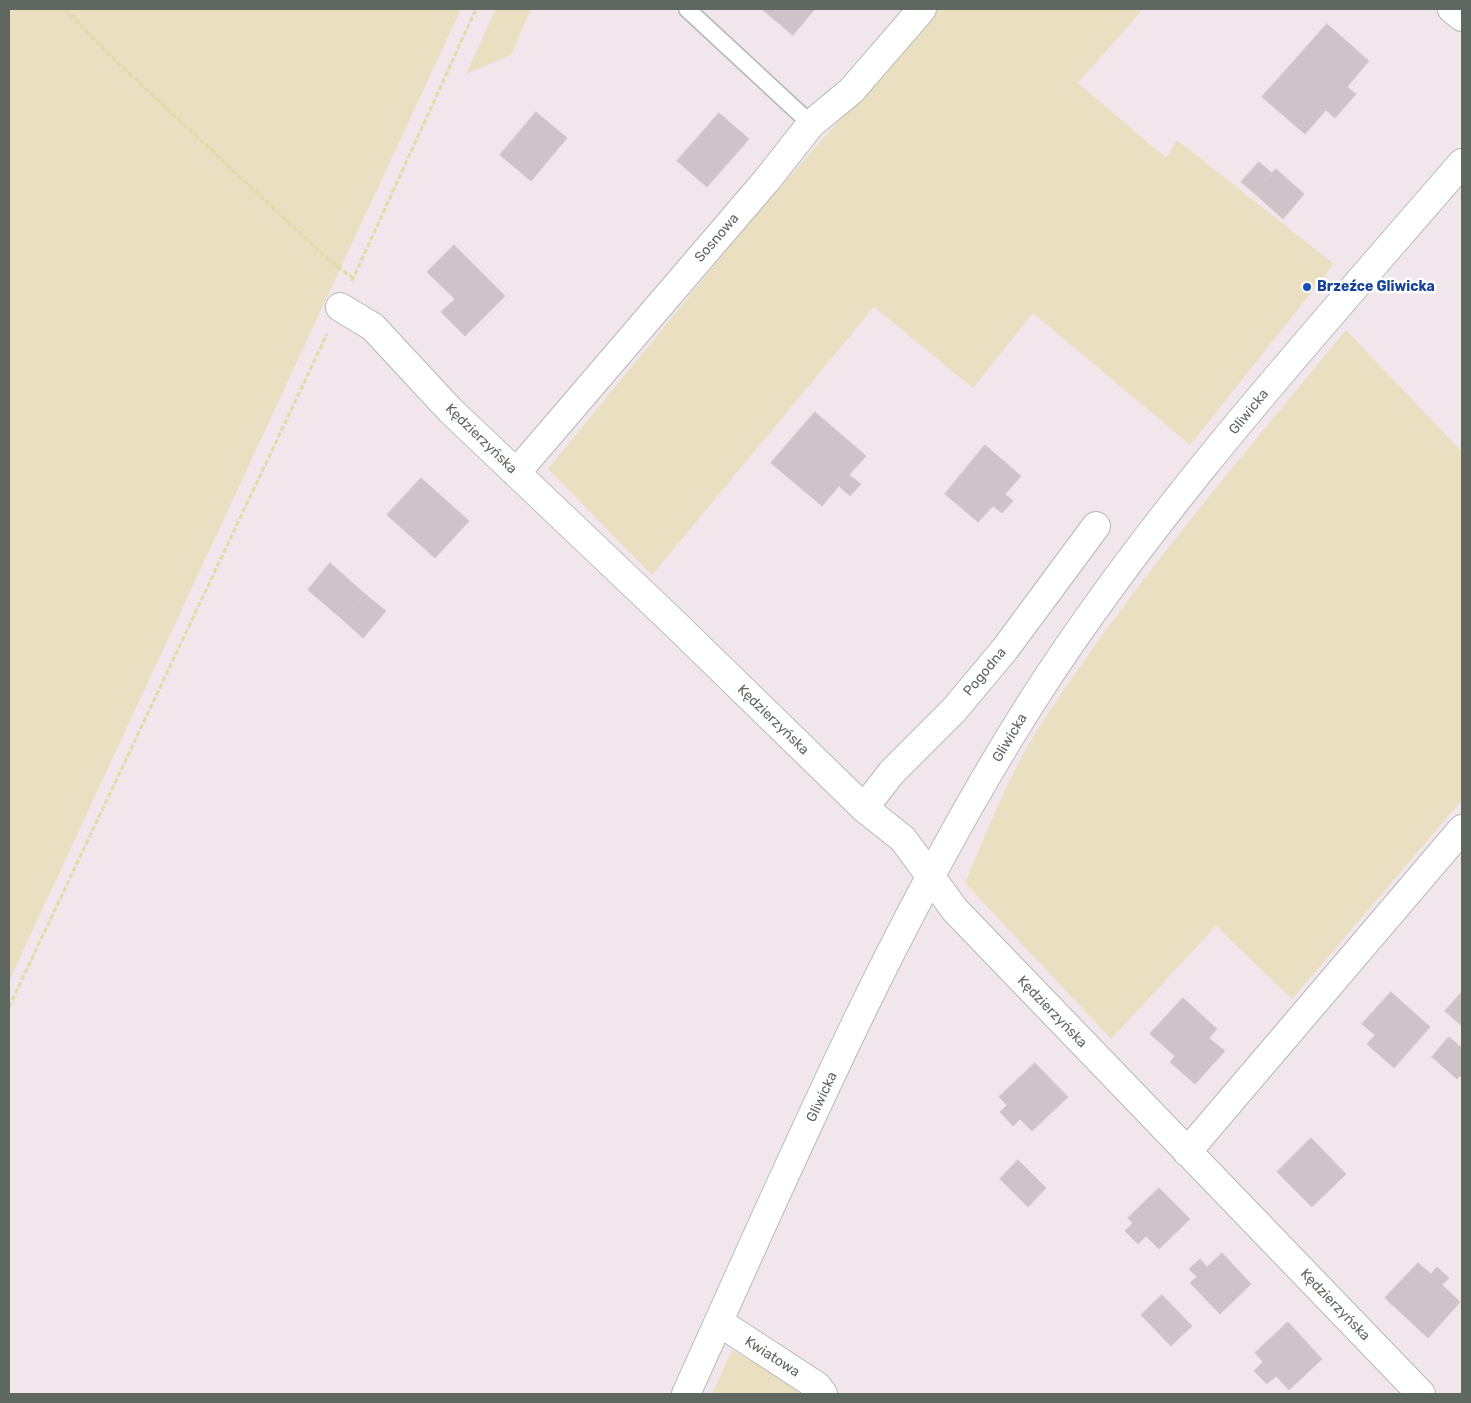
<!DOCTYPE html>
<html>
<head>
<meta charset="utf-8">
<style>
	body { margin:0 }
	#map { position:relative; width:1471px; height:1403px; overflow:hidden; background:#f1e6ec; font-family:Rubik,sans-serif }
	canvas { display:block }
	.frame { position:absolute; inset:0; border:10px solid #5e6861; pointer-events:none }
</style>
</head>
<body>
<div id="map">
<canvas width="1471" height="1403"></canvas>
<div class="frame"></div>
</div>
<script>
const g = document.querySelector('canvas').getContext('2d');
g.lineJoin = 'round';
function fill(path, color) { g.fillStyle = color; g.fill(path, 'evenodd'); }
function trace(path, color, width, dash) { g.strokeStyle = color; g.lineWidth = width; g.lineCap = dash ? 'butt' : 'round'; g.setLineDash(dash || []); g.stroke(path); }
function drawText(font, color, halo, rows, align = 'center') {
  g.font = font + ' Rubik,sans-serif'; g.lineWidth = 5; g.setLineDash([]); g.textBaseline = 'middle'; g.strokeStyle = halo; g.fillStyle = color; for (const [text, x, y, turn = 0] of rows) {
    g.save(); g.translate(x, y); g.rotate((+turn || 0) * Math.PI / 180); g.textAlign = isNaN(turn) ? turn : align; if (halo) g.strokeText(text, 0, 0); g.fillText(text, 0, 0); g.restore();
  }
}
const green = new Path2D(`
	M 9,9 L 461,9 L 9,981 Z
	M 496,9 L 531,9 L 511,55 L 466,74 Z
	M 938,9 L 1143,9 L 1078,83 L 1166,158 L 1177,140 L 1334,264 L 1190,445 L 1033,313 L 973,388 L 874,307 L 652,575 L 548,469 L 758,212 Z
	M 1346,330 L 1462,452 L 1462,800 L 1292,999 L 1216,926 L 1111,1039 L 965,883 C 988,829 1010,772 1042,723 C 1132,584 1241,458 1346,330 Z
	M 732,1350 L 786,1380 L 800,1394 L 712,1394 Z`);
const building = new Path2D(`
	M 762,9 L 815,9 L 793,35 Z
	M 1327,24 L 1369,61 L 1347,87 L 1356,94 L 1335,118 L 1326,110 L 1305,134 L 1262,97 Z
	M 536,112 L 567,138 L 531,181 L 500,155 Z
	M 719,113 L 749,139 L 707,187 L 677,161 Z
	M 1259,162 L 1272,173 L 1254,193 L 1241,182 Z
	M 1276,169 L 1304,194 L 1283,219 L 1254,193 Z
	M 454,245 L 505,296 L 465,336 L 441,312 L 455,299 L 427,272 Z
	M 815,412 L 866,456 L 849,475 L 861,484 L 850,496 L 839,486 L 822,506 L 771,463 Z
	M 985,445 L 1021,476 L 1005,494 L 1013,501 L 1002,513 L 993,506 L 978,522 L 945,494 Z
	M 421,478 L 469,521 L 435,558 L 387,515 Z
	M 330,563 L 365,594 L 343,620 L 308,590 Z
	M 365,594 L 386,611 L 363,638 L 343,620 Z
	M 1391,992 L 1430,1027 L 1394,1068 L 1367,1044 L 1375,1035 L 1362,1024 Z
	M 1462,992 L 1462,1026 L 1445,1011 Z
	M 1183,998 L 1217,1029 L 1209,1038 L 1225,1051 L 1195,1084 L 1170,1062 L 1175,1056 L 1150,1034 Z
	M 1449,1037 L 1462,1048 L 1462,1074 L 1457,1079 L 1432,1057 Z
	M 1035,1063 L 1068,1097 L 1032,1131 L 1020,1119 L 1013,1126 L 1000,1112 L 1007,1105 L 999,1097 Z
	M 1311,1138 L 1346,1174 L 1312,1207 L 1277,1172 Z
	M 1018,1160 L 1046,1188 L 1028,1207 L 1000,1179 Z
	M 1159,1188 L 1190,1219 L 1159,1249 L 1146,1236 L 1138,1244 L 1125,1231 L 1133,1223 L 1128,1218 Z
	M 1222,1253 L 1251,1284 L 1220,1314 L 1190,1283 L 1197,1277 L 1189,1269 L 1200,1259 L 1207,1267 Z
	M 1418,1263 L 1431,1274 L 1437,1267 L 1449,1278 L 1442,1285 L 1460,1302 L 1428,1338 L 1385,1298 Z
	M 1162,1295 L 1192,1326 L 1171,1346 L 1141,1315 Z
	M 1288,1322 L 1322,1359 L 1289,1390 L 1276,1376 L 1267,1384 L 1254,1371 L 1263,1362 L 1255,1353 Z`);
const path = new Path2D(`
	M 65,9 L 114,59 L 331,262 L 353,278
	M 352,281 L 476,9
	M 9,1007 L 327,334`);
const lane = new Path2D(`
	M 687,9 L 811,124`);
const street = new Path2D(`
	M 1452,9 L 1462,17
	M 340,307 L 373,327 L 450,410 L 673,622 L 864,808 L 903,839 L 955,910 L 1421,1394
	M 516,473 L 766,181 L 811,124 L 851,91 L 922,9
	M 864,808 L 892,772 L 954,710 L 1005,649 L 1096,526
	M 1187,1152 L 1462,829
	M 719,1322 L 817,1386 L 823,1394`);
const secondary = new Path2D(`
	M 686,1394 C 792,1160 893,921 1031,703 C 1154,510 1313,336 1462,163`);
const markers = [
	[1307,287,5,"#1a4fb4"]
];
const streetNames = [
	["Sosnowa",717,238,-49],
	["Gliwicka",1249,412,-51],
	["Kędzierzyńska",481,439,44],
	["Pogodna",985,672,-50],
	["Kędzierzyńska",773,720,44],
	["Gliwicka",1010,738,-59],
	["Kędzierzyńska",1052,1012,46],
	["Gliwicka",822,1097,-65],
	["Kędzierzyńska",1335,1305,46],
	["Kwiatowa",772,1357,33]
];
const transitNames = [
	["Brzeźce Gliwicka",1317,287]
];
fill(green, '#ebdfc1');
fill(building, '#cdc3c9');
trace(building, '#d7c4cf', 1);
trace(lane, '#b2bab5', 19);
trace(street, '#b2bab5', 30);
trace(secondary, '#b3bcb6', 30);
trace(path, '#dedda3', 3, [5, 2.5]);
trace(lane, '#fff', 16);
trace(street, '#fff', 28);
trace(secondary, '#fff', 28);
for (const [x, y, r, color] of markers) { const dot = new Path2D(); dot.arc(x, y, r, 0, 2 * Math.PI); g.fillStyle = color; g.fill(dot); trace(dot, '#fff', 2); }
drawText('14px', '#5e6861', '#fff', streetNames);
drawText('bold 14px', '#164399', '#fff', transitNames, 'left');
</script>
</body>
</html>
